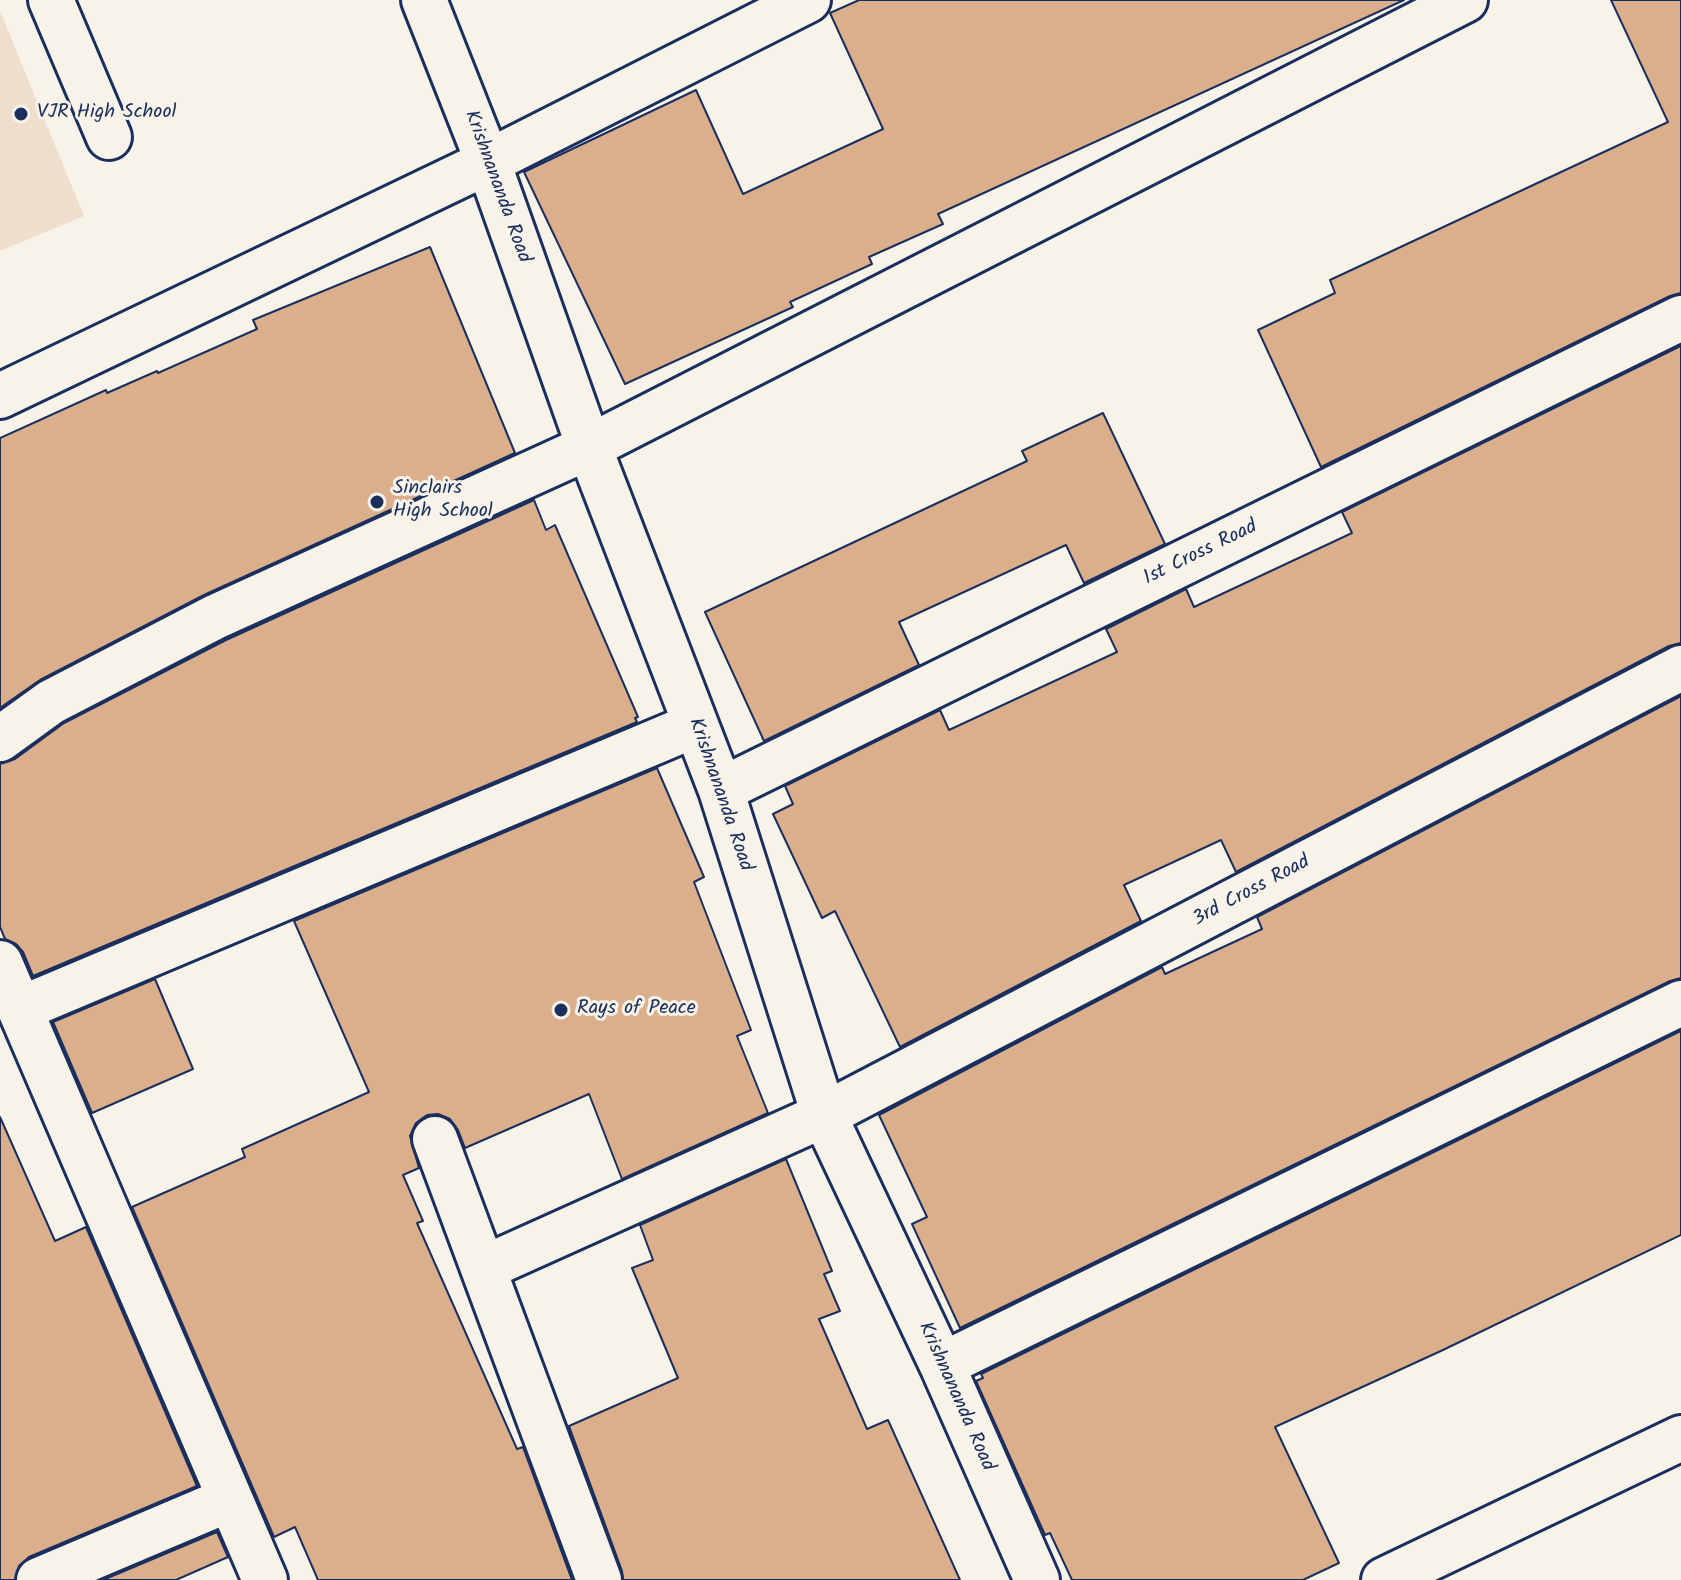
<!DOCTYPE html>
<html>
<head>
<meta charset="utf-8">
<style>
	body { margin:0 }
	canvas { display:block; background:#f7f3e8 }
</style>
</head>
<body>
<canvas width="1681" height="1580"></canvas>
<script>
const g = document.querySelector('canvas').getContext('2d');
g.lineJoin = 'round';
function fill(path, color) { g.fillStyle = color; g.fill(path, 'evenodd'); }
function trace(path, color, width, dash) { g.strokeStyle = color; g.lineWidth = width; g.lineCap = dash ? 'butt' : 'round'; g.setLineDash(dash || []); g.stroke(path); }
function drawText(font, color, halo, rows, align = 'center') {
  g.font = font + ' Kalam,sans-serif'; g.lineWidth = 6; g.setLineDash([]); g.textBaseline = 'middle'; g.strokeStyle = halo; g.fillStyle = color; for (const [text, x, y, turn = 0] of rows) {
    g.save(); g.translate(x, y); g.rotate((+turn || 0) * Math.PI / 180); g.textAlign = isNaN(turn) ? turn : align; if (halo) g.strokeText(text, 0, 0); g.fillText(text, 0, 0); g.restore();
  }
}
const built = new Path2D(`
	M 0,11 L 84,216 L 0,251 Z`);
const building = new Path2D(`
	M 859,0 L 1404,0 L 938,214 L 943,224 L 869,257 L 872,264 L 790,302 L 793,307 L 625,384 L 524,172 L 696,90 L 743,194 L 883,129 L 830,13 Z
	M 1611,0 L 1681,0 L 1681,293 L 1670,296 L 1321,467 L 1258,330 L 1335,293 L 1330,280 L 1668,122 Z
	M 430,247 L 515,453 L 204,595 L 40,680 L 0,708 L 0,438 L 106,390 L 107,393 L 157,371 L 158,373 L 257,329 L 253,320 Z
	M 1681,346 L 1681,643 L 1669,646 L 1236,872 L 1221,840 L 1124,885 L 1141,921 L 900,1047 L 835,911 L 822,918 L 773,814 L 793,804 L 785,786 L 940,710 L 949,730 L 1117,652 L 1106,629 L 1186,589 L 1194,607 L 1352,533 L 1342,512 Z
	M 1103,413 L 1165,544 L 1084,583 L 1066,545 L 899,622 L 919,665 L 764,741 L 705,612 L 1027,461 L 1022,451 Z
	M 534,500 L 546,530 L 555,525 L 638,717 L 635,718 L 637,722 L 33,976 L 23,952 L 16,944 L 5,939 L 0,927 L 0,764 L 15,759 L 64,723 L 226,640 Z
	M 1681,696 L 1681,978 L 1670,981 L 960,1328 L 912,1224 L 927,1217 L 879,1115 L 1162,967 L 1165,974 L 1262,929 L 1257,917 Z
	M 657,768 L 704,877 L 694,882 L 751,1030 L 737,1036 L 768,1113 L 622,1179 L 589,1094 L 465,1148 L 458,1130 L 450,1119 L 438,1114 L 427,1115 L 416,1123 L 410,1136 L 419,1168 L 403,1175 L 423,1221 L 417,1223 L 517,1449 L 523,1447 L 572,1580 L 318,1580 L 295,1527 L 274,1537 L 132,1207 L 245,1157 L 242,1149 L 369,1092 L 294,921 Z
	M 155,979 L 193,1069 L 92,1113 L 53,1022 Z
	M 1681,1031 L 1681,1235 L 1443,1350 L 1275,1427 L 1339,1563 L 1303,1580 L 1072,1580 L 1050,1533 L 1045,1535 L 976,1381 L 983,1378 L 981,1374 Z
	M 0,1117 L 55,1241 L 86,1227 L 197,1486 L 29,1557 L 19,1566 L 15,1580 L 0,1580 Z
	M 786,1159 L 832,1271 L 824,1274 L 840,1311 L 819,1319 L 867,1429 L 888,1420 L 960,1580 L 623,1580 L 622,1571 L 569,1426 L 678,1378 L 632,1268 L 653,1260 L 640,1225 Z
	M 217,1532 L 228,1557 L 176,1580 L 103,1580 Z`);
const minor = new Path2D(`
	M 51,0 L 109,137
	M 424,0 L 488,162 L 589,447 L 721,790 L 824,1115 L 942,1365 L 1037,1580
	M 0,396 L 488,162 L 808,0
	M 0,739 L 51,702 L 215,617 L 589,447 L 1465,0
	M 721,790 L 1681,318
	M 0,963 L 265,1580
	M 20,1009 L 695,725
	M 435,1139 L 599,1580
	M 484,1268 L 824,1115 L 1681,668
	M 942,1365 L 1681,1003
	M 39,1580 L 230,1499
	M 1384,1580 L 1681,1438`);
const markers = [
	[21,114,8,"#1b2f5e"],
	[377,502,8,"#1b2f5e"],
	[561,1010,8,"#1b2f5e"]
];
const poiNames = [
	["VJR High School",37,114],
	["Sinclairs",393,490],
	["High School",393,513],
	["Rays of Peace",577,1010]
];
const streetNames = [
	["Krishnananda Road",496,187,70],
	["1st Cross Road",1201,554,-26],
	["Krishnananda Road",719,795,71],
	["3rd Cross Road",1252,892,-28],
	["Krishnananda Road",955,1397,66]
];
fill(built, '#efdecc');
fill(building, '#dbae8c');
trace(building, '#1b2f5e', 2);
trace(minor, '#1b2f5e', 50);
trace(minor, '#f7f3e8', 44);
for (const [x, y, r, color] of markers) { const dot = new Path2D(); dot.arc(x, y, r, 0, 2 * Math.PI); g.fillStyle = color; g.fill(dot); trace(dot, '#f7f3e8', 3); }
drawText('20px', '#1b2f5e', '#f7f3e8', poiNames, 'left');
drawText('20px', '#1b2f5e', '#f7f3e8', streetNames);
</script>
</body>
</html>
